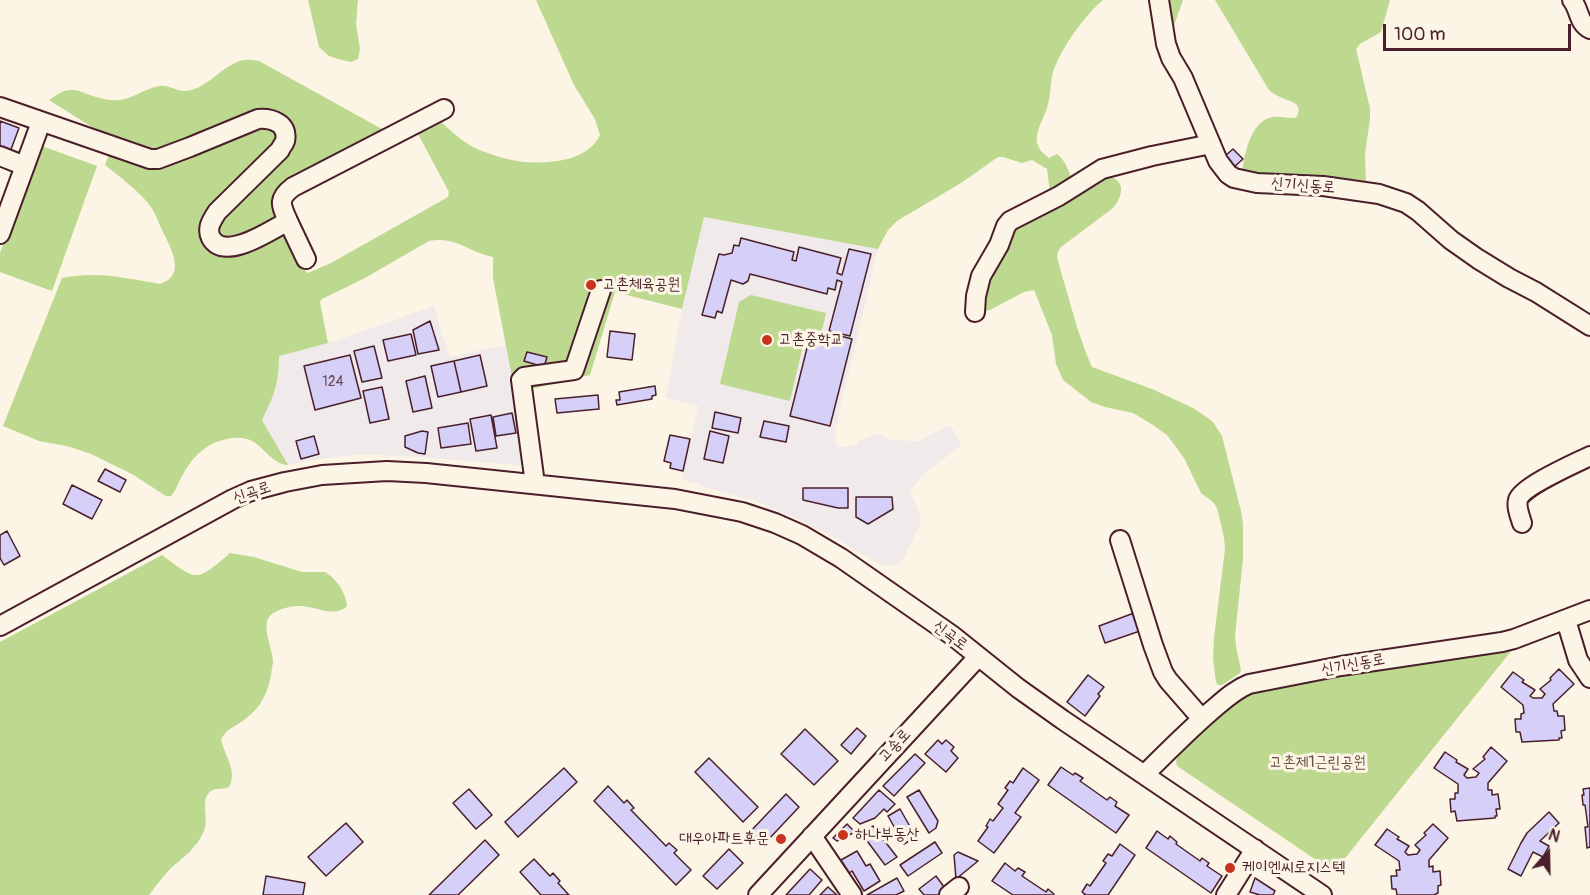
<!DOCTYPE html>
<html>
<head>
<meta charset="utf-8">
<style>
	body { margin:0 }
	#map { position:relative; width:1590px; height:895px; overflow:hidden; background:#fcf5e5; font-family:Pangolin,sans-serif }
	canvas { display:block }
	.north { position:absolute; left:1518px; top:823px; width:60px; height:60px; -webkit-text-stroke:4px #fcf5e5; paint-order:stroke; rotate:20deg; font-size:16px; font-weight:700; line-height:24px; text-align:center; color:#4a1f2b }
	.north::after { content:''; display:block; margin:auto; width:21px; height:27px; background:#4a1f2b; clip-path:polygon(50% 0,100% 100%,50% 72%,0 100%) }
	.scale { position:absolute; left:1383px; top:24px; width:188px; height:27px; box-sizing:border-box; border:3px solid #4a1f2b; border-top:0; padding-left:8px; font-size:18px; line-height:21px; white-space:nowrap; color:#4a1f2b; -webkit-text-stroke:4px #fcf5e5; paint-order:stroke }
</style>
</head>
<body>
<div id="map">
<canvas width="1590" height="895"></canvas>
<div class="north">N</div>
<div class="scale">100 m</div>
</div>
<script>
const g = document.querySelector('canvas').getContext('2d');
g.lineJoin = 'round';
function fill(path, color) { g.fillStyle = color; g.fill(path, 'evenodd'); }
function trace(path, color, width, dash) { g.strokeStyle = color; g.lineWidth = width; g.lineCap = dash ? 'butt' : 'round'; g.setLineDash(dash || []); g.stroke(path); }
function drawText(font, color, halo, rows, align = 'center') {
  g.font = font + ' Pangolin,"Poor Story",sans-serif'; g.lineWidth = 6; g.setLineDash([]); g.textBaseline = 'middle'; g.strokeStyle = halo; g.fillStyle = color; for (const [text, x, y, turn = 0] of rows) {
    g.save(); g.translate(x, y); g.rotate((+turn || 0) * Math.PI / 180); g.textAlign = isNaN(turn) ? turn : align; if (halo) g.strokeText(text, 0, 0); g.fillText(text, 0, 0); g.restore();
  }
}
const built = new Path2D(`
	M 703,217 L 878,249 L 835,432 L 837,447 L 855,446 L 859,440 L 879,433 L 890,440 L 918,441 L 950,425 L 961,443 L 958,448 L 926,472 L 910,490 L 921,519 L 921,522 L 905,556 L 898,564 L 882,566 L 833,537 L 800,520 L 758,502 L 704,487 L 697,483 L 682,480 L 698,406 L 666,398 L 682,309 Z
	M 434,306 L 449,357 L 506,345 L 515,393 L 526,466 L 433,458 L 378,455 L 355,455 L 320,459 L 288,465 L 262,420 L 275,391 L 279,373 L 279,356 L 338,340 Z`);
const green = new Path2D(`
	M 308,0 L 358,0 L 356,24 L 360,49 L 358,59 L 351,62 L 338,59 L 329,56 L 319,47 Z
	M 536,0 L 1103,0 C 1084,16 1061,48 1053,72 C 1050,83 1051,94 1048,104 C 1043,125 1025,141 1049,158 L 1057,154 C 1065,160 1069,171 1072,180 L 1050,192 L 1047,169 L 1032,160 L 1022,163 L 1003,157 L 998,157 L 961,183 L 897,221 L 888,230 L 878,249 L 704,217 L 682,309 L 615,292 L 590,375 L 515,393 L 493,278 L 493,257 C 468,252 456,236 429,241 L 365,278 L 322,299 L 320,302 L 328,343 L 279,356 C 279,385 274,395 262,420 L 288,465 C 273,464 266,450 254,442 C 246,437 236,437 227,439 C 203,444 191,459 180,480 C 177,486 175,492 171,496 L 166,496 L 132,474 L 91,454 L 67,446 L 39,441 L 3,426 L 62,278 C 98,271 124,278 160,284 C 187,275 171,249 163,232 C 158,222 155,211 148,203 C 135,188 120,177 105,165 L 114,141 L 49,100 C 55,96 63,90 70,90 C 78,89 85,94 93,96 C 102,99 111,101 120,100 C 134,98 146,88 160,86 C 168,85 175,90 182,91 C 205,92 220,67 240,61 C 246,59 252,60 259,61 L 382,129 L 384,131 L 286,185 C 289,204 293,263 308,273 L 331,263 L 448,197 L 449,192 L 417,132 L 438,119 C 450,130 461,141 475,148 C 488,154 510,161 525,162 C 550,164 588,161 600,135 L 595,119 L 574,85 Z
	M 1164,0 L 1183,0 L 1171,34 Z
	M 1215,0 L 1390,0 L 1381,32 L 1360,44 L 1356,49 L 1370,108 L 1370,119 L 1365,154 L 1366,185 L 1242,174 C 1244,155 1250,122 1272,117 C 1280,116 1288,118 1296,118 C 1304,104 1293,102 1282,98 C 1277,96 1273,93 1269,90 Z
	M 39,145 L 97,166 L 52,291 L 0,272 L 0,253 Z
	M 1106,175 C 1126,180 1124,195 1113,208 L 1061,247 L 1058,252 L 1057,258 L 1077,327 L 1086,353 L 1092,367 L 1152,389 L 1193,408 L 1205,416 L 1213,422 L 1222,436 L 1241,511 L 1243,524 L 1243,559 L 1235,636 L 1236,647 L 1241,670 L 1240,673 L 1222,685 L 1218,685 L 1216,682 L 1213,659 L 1214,638 L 1225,549 L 1224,537 L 1217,508 L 1213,502 L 1201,493 L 1184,458 L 1167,435 L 1153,425 L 1133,413 L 1105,407 L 1091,402 L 1063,380 L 1056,364 L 1052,335 L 1034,290 L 1024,292 L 990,310 L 986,311 L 983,309 L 982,293 L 1010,230 Z
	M 751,295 L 826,313 L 822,331 L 807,328 L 790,401 L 720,384 L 739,302 Z
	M 230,553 L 254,557 L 302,572 L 325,572 C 336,578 346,593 347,606 C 334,619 314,605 298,606 C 290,606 279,609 272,614 C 259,623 273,648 273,662 C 272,668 271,675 270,680 C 266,699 255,714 238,724 C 230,729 227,730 221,739 C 224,755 238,771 229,787 C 222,790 212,787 208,794 C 201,803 209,819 204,831 C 197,848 183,857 170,869 C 162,877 156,886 149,895 L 0,895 L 0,642 L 162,555 C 198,582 196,582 230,553 Z
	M 1512,650 L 1334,872 L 1177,766 C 1175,759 1177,757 1181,753 L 1225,712 L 1249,694 L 1386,669 Z`);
const building = new Path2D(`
	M 0,121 L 19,128 L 10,152 L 0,149 Z
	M 1233,149 L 1243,159 L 1234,167 L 1225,156 Z
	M 741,238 L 794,252 L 792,260 L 796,261 L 799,247 L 841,258 L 837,273 L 842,275 L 849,249 L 871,254 L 850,336 L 829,331 L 842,282 L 837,280 L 835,290 L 828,288 L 827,294 L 750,274 L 748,281 L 743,284 L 731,280 L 722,313 L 717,311 L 715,318 L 702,315 L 719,254 L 724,255 L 732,253 L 734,245 L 739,246 Z
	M 430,321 L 439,350 L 418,354 L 413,330 Z
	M 610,331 L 635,334 L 632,360 L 607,357 Z
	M 411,334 L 416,355 L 388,361 L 383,340 Z
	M 833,334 L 852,339 L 830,426 L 790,416 L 809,340 L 830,345 Z
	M 374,346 L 382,378 L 362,382 L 354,351 Z
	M 527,352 L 547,357 L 544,367 L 524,361 Z
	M 350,355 L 361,398 L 315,410 L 304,366 Z
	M 480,355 L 487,386 L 461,392 L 454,361 Z
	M 454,361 L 461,392 L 438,397 L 431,366 Z
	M 425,376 L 432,408 L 413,412 L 406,381 Z
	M 655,386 L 656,395 L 652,396 L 652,399 L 617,405 L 616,400 L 620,400 L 619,392 Z
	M 382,387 L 389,419 L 370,423 L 363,391 Z
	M 598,395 L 599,409 L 557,413 L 555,399 Z
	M 715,412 L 741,418 L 738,433 L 712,428 Z
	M 512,413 L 516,433 L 496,436 L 493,417 Z
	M 491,415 L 497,448 L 476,451 L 470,419 Z
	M 764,421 L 789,426 L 786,442 L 760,437 Z
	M 468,423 L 471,444 L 441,448 L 438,428 Z
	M 422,431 L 428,432 L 425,454 L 418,453 L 405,447 L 405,436 Z
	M 710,431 L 729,436 L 723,463 L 704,459 Z
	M 670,435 L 690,439 L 683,471 L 670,468 L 671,463 L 664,461 Z
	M 314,436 L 319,454 L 301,459 L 296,441 Z
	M 105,469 L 126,480 L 120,492 L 98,481 Z
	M 72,485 L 102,500 L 92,519 L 63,504 Z
	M 803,488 L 848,488 L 848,508 L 838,508 L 803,500 Z
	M 856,497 L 892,497 L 893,509 L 868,524 L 856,517 Z
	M 7,531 L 20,556 L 4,565 L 0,558 L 0,535 Z
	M 1134,613 L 1140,631 L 1105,643 L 1099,626 Z
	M 1559,669 L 1574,684 L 1553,704 L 1554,711 L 1557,711 L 1558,716 L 1564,716 L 1565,730 L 1561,731 L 1562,738 L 1559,738 L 1559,740 L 1522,742 L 1520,732 L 1516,732 L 1515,719 L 1521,719 L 1521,714 L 1524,713 L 1523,705 L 1501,687 L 1513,672 L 1524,680 L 1522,682 L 1535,690 L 1530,696 L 1533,698 L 1542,698 L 1545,694 L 1540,689 L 1551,680 L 1550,678 Z
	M 1088,675 L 1104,687 L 1098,694 L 1100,696 L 1085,716 L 1067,702 Z
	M 857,728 L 866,736 L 851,754 L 841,745 Z
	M 805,729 L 838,761 L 814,785 L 781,754 Z
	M 938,740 L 942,744 L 946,740 L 954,747 L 951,751 L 958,758 L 946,772 L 925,754 Z
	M 1491,747 L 1507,761 L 1488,783 L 1488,790 L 1492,790 L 1492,795 L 1498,794 L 1500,809 L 1496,809 L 1497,816 L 1495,816 L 1495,818 L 1457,821 L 1455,811 L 1451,812 L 1450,799 L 1455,799 L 1455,793 L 1458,793 L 1458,784 L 1434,768 L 1445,752 L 1457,760 L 1456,762 L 1468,769 L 1464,775 L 1467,778 L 1476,777 L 1479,773 L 1473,769 L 1485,759 L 1483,757 Z
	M 915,754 L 925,763 L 894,796 L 883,786 Z
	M 709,758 L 758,807 L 743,822 L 695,772 Z
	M 1061,767 L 1073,775 L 1075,773 L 1083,778 L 1080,781 L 1107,800 L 1110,797 L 1117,802 L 1115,806 L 1129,815 L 1116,833 L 1048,785 Z
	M 564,768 L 577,782 L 518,837 L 505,822 Z
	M 1023,768 L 1039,780 L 1015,813 L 1021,817 L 994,853 L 978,841 L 988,827 L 986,826 L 990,819 L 993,821 L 1003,808 L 998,804 L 1008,790 L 1005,788 L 1010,781 L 1013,783 Z
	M 608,786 L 624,803 L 627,800 L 634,808 L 631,810 L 666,846 L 669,843 L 677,850 L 674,853 L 691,870 L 676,885 L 594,801 Z
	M 1590,788 L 1590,847 L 1587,848 L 1585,827 L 1588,827 L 1585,805 L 1583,805 L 1582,795 L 1584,795 L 1583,789 Z
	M 469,789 L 492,815 L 476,829 L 453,803 Z
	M 879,790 L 895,804 L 887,812 L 884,809 L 875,818 L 860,824 L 853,818 Z
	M 919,790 L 938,821 L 936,828 L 929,833 L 907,797 Z
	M 786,794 L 799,807 L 767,841 L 762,836 L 755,843 L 747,835 Z
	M 900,809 L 916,837 L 904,844 L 888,816 Z
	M 1549,812 L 1559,823 L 1540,841 L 1549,846 L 1543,857 L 1533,852 L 1521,876 L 1508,869 L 1521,843 L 1527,833 Z
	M 346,823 L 363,842 L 326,876 L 308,857 Z
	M 847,824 L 855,832 L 837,841 L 833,838 Z
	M 1433,824 L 1448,838 L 1429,860 L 1429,867 L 1433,866 L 1433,872 L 1440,871 L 1441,885 L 1438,886 L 1438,893 L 1434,895 L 1397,895 L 1396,889 L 1392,889 L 1391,876 L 1397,876 L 1396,870 L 1400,870 L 1399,861 L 1375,845 L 1387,829 L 1399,837 L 1397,839 L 1409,846 L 1405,852 L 1408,855 L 1417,854 L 1420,850 L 1415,845 L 1426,835 L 1424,833 Z
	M 873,826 L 897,857 L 885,865 L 862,834 Z
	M 1157,831 L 1168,839 L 1170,836 L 1177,842 L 1176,844 L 1200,861 L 1202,858 L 1209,863 L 1207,866 L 1222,876 L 1211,893 L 1146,848 Z
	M 485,840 L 499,855 L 458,895 L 429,895 Z
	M 935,842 L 942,853 L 908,876 L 900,865 Z
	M 1120,844 L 1135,855 L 1108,895 L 1084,895 L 1085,894 L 1082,892 L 1087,884 L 1090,886 L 1106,863 L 1103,861 L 1108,854 L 1112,856 Z
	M 729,849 L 743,863 L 717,889 L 703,876 Z
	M 857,851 L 866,866 L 870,864 L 880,881 L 864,891 L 852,871 L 849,873 L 841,860 Z
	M 958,852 L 978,861 L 956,879 L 954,855 Z
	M 534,859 L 550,876 L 553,873 L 560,881 L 558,883 L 569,895 L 541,895 L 520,872 Z
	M 1005,863 L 1015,871 L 1018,868 L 1025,872 L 1022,876 L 1046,892 L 1048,889 L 1054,894 L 1053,895 L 1013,895 L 992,881 Z
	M 810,869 L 822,880 L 809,895 L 786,895 Z
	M 266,876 L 305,883 L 303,895 L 263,895 Z
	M 936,876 L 947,891 L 941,895 L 924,895 L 919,889 Z
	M 897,878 L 904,891 L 896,895 L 867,895 Z
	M 1255,878 L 1275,891 L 1273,895 L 1260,895 L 1250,892 Z
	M 828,887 L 837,895 L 820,895 Z`);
const minor = new Path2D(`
	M 1159,0 L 1166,44 L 1171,58 L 1183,78 L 1218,161 L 1228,174 L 1234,178 L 1257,183 L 1323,186 L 1379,194 L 1406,203 L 1418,211 L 1451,240 L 1478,259 L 1509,278 L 1536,292 L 1590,326
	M 1572,0 C 1580,10 1578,23 1590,29
	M 0,107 L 150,159 L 158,159 L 190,147 L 258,119 C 271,118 289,123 285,141 C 284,144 281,147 280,150 L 217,212 C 212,220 206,228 211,238 C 225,262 271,230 288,221 C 281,205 277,199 293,187 L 444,109
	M 0,156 L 25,166
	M 288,221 L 306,259
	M 0,234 L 41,122
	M 975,312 L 976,296 L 981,276 L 999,245 L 1006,226 L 1010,221 L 1059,196 L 1102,169 L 1152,156 L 1211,144
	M 535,484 L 521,380 L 524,377 L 574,370 L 601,290
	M 1522,523 C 1520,516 1516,507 1518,500 C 1521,487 1576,463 1590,456
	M 1120,540 L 1153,645 L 1163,672 L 1168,680 L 1202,719
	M 1566,620 L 1578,660 L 1590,678
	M 0,626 L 233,499 L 251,491 L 285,482 L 322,475 L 387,471 L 426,473 L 675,499 L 742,512 L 775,523 L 802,535 L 841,558 L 953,636 L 1018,688 L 1063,720 L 1322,895
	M 1145,774 C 1166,753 1188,731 1211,711 C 1223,701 1234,690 1249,684 L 1341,666 L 1502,642 L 1514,639 L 1590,610
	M 812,836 L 852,895
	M 758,895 L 978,657
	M 949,895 L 959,887
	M 1226,895 L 1255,849`);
const markers = [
	[591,285,6,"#c8321e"],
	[767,340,6,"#c8321e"],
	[843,835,6,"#c8321e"],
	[781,839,6,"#c8321e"],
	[1230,868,6,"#c8321e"]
];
const numberNames = [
	["124",333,382]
];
const streetNames = [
	["신기신동로",1303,186,4],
	["신곡로",252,493,-19],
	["신곡로",950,636,37],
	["신기신동로",1353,665,-10],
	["고송로",895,746,-47]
];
const poiNames = [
	["고촌체육공원",603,285],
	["고촌중학교",779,340],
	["하나부동산",855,835],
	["대우아파트후문",769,839,"right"],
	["케이엔씨로지스텍",1242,868]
];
const parkNames = [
	["고촌제1근린공원",1318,763]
];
fill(built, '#f1eaea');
fill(green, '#bdd88f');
fill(building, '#d6cff7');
trace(building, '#4a1f2b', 1.5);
trace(minor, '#4a1f2b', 22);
trace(minor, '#fcf5e5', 18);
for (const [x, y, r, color] of markers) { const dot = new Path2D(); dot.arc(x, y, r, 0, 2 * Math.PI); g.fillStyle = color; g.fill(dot); trace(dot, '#fcf5e5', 2); }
drawText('14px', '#6d4b5e', null, numberNames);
drawText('16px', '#4a1f2b', '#fcf5e5', streetNames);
drawText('16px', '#4a1f2b', '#fcf5e5', poiNames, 'left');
drawText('16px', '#674d44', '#fcf5e5', parkNames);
</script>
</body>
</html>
